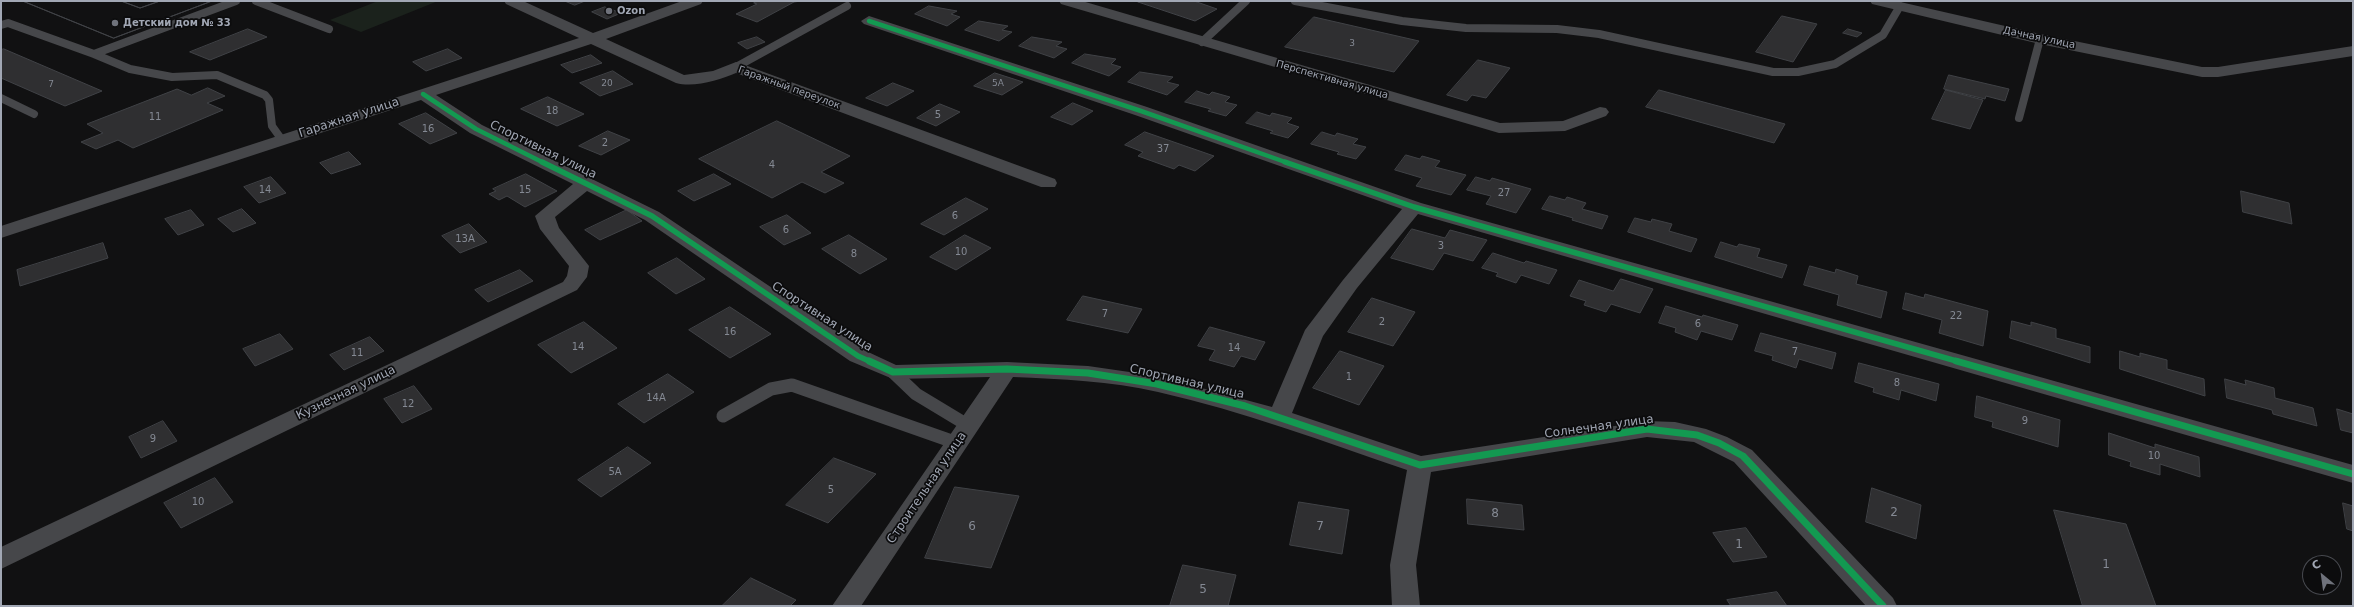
<!DOCTYPE html>
<html>
<head>
<meta charset="utf-8">
<style>
	body { margin:0 }
	#map { position:relative; width:2354px; height:607px; overflow:hidden; background:#111112; font-family:"DejaVu Sans",sans-serif }
	canvas { display:block }
	.frame { position:absolute; inset:0; border:2px solid #a1a7b4; pointer-events:none }
	.north { position:absolute; left:2302px; top:555px; width:40px; height:40px; box-sizing:border-box; background:#0c0c0d; border:1px solid #484a50; border-radius:50%; rotate:331deg; font-size:11px; font-weight:700; line-height:16px; text-align:center; color:#a1a7b4 }
	.north::after { content:''; display:block; margin:auto; width:14px; height:18px; background:#6f727b; clip-path:polygon(50% 0,100% 100%,50% 72%,0 100%) }
</style>
</head>
<body>
<div id="map">
<canvas width="2354" height="607"></canvas>
<div class="frame"></div>
<div class="north">С</div>
</div>
<script>
const g = document.querySelector('canvas').getContext('2d');
g.lineJoin = 'round';
function fill(path, color) { g.fillStyle = color; g.fill(path, 'evenodd'); }
function trace(path, color, width, dash) { g.strokeStyle = color; g.lineWidth = width; g.lineCap = dash ? 'butt' : 'round'; g.setLineDash(dash || []); g.stroke(path); }
function drawText(font, color, halo, rows, align = 'center') {
  g.font = font + ' "DejaVu Sans",sans-serif'; g.lineWidth = 3.5; g.setLineDash([]); g.textBaseline = 'middle'; g.strokeStyle = halo; g.fillStyle = color; for (const [text, x, y, turn = 0] of rows) {
    g.save(); g.translate(x, y); g.rotate((+turn || 0) * Math.PI / 180); g.textAlign = isNaN(turn) ? turn : align; if (halo) g.strokeText(text, 0, 0); g.fillText(text, 0, 0); g.restore();
  }
}
const green = new Path2D(`
	M 378,1 L 438,1 L 361,32 L 330,20 Z`);
const building = new Path2D(`
	M 23,1 L 121,1 L 140,8 L 160,1 L 212,1 L 114,38 Z
	M 23,1 L 121,1 L 140,8 L 160,1 L 212,1 L 114,38 Z
	M 565,1 L 585,1 L 575,5 Z
	M 759,1 L 801,1 L 794,2 L 757,22 L 736,14 L 757,4 L 754,3 Z
	M 1194,1 L 1217,9 L 1195,21 L 1138,2 Z
	M 929,6 L 957,11 L 951,14 L 960,17 L 947,26 L 915,14 Z
	M 605,7 L 621,13 L 607,19 L 592,12 Z
	M 1782,16 L 1817,24 L 1793,62 L 1756,52 Z
	M 1314,17 L 1419,41 L 1394,72 L 1285,47 Z
	M 979,21 L 1008,26 L 1002,30 L 1012,32 L 999,41 L 965,30 Z
	M 248,29 L 267,37 L 210,60 L 190,52 Z
	M 1848,29 L 1862,33 L 1857,37 L 1843,33 Z
	M 757,37 L 765,42 L 747,49 L 738,43 Z
	M 1032,37 L 1062,42 L 1056,46 L 1067,49 L 1054,58 L 1019,46 Z
	M 4,49 L 102,91 L 65,106 L 1,78 L 1,50 Z
	M 448,49 L 462,58 L 426,71 L 413,62 Z
	M 1085,54 L 1116,59 L 1111,64 L 1121,67 L 1109,76 L 1072,63 Z
	M 591,55 L 602,63 L 572,73 L 561,65 Z
	M 1478,60 L 1510,68 L 1486,98 L 1472,95 L 1467,101 L 1447,95 Z
	M 613,71 L 633,84 L 600,96 L 580,83 Z
	M 1140,72 L 1173,77 L 1167,82 L 1179,85 L 1167,95 L 1128,82 Z
	M 995,73 L 1023,82 L 1002,95 L 974,86 Z
	M 1949,75 L 2009,89 L 2005,101 L 1986,96 L 1985,99 L 1944,89 Z
	M 893,83 L 914,91 L 887,106 L 866,98 Z
	M 208,88 L 225,96 L 207,103 L 223,110 L 133,148 L 118,140 L 96,149 L 81,142 L 103,133 L 87,124 L 177,89 L 191,95 Z
	M 1659,90 L 1785,124 L 1774,143 L 1646,107 Z
	M 1946,90 L 1983,100 L 1970,129 L 1932,119 Z
	M 1197,91 L 1209,95 L 1212,92 L 1230,97 L 1225,102 L 1237,105 L 1226,116 L 1208,111 L 1211,109 L 1185,102 Z
	M 548,97 L 584,114 L 557,126 L 521,109 Z
	M 1073,103 L 1093,111 L 1072,125 L 1051,117 Z
	M 940,104 L 960,112 L 936,126 L 917,118 Z
	M 1257,112 L 1270,116 L 1272,113 L 1292,118 L 1287,123 L 1299,127 L 1288,138 L 1270,133 L 1273,131 L 1246,123 Z
	M 426,113 L 457,133 L 430,144 L 399,124 Z
	M 777,121 L 850,156 L 821,172 L 844,183 L 825,193 L 802,182 L 772,198 L 699,159 Z
	M 608,131 L 630,140 L 601,155 L 579,146 Z
	M 1145,132 L 1214,156 L 1195,171 L 1179,165 L 1174,169 L 1138,156 L 1143,152 L 1125,145 Z
	M 1322,132 L 1335,136 L 1337,133 L 1358,139 L 1353,144 L 1366,147 L 1356,159 L 1337,154 L 1339,152 L 1311,144 Z
	M 349,152 L 361,164 L 331,174 L 320,163 Z
	M 1406,155 L 1420,159 L 1422,156 L 1440,161 L 1435,167 L 1466,175 L 1451,195 L 1416,186 L 1422,178 L 1395,170 Z
	M 526,174 L 557,191 L 525,207 L 507,196 L 499,200 L 489,194 L 496,191 L 493,189 Z
	M 714,174 L 731,184 L 694,201 L 678,191 Z
	M 271,177 L 286,193 L 259,203 L 244,187 Z
	M 1476,177 L 1490,181 L 1492,178 L 1531,189 L 1516,213 L 1486,204 L 1491,196 L 1467,190 Z
	M 2241,191 L 2289,203 L 2292,224 L 2243,212 Z
	M 1550,196 L 1565,200 L 1567,197 L 1586,203 L 1582,209 L 1608,216 L 1602,229 L 1572,220 L 1573,218 L 1542,209 Z
	M 966,198 L 988,209 L 944,235 L 921,224 Z
	M 242,209 L 256,223 L 233,232 L 218,219 Z
	M 191,210 L 204,225 L 178,235 L 165,219 Z
	M 627,210 L 642,221 L 600,240 L 585,230 Z
	M 787,215 L 811,233 L 784,245 L 760,227 Z
	M 1635,218 L 1651,222 L 1652,219 L 1672,224 L 1669,231 L 1697,239 L 1691,252 L 1628,232 Z
	M 469,224 L 487,242 L 460,253 L 442,236 Z
	M 1412,229 L 1445,238 L 1450,230 L 1487,240 L 1473,261 L 1444,253 L 1433,270 L 1391,258 Z
	M 849,235 L 887,259 L 860,274 L 822,249 Z
	M 965,235 L 991,248 L 956,270 L 930,257 Z
	M 1721,242 L 1737,247 L 1739,244 L 1760,249 L 1757,257 L 1787,265 L 1782,278 L 1715,257 Z
	M 103,243 L 108,258 L 20,286 L 17,270 Z
	M 1493,253 L 1524,263 L 1526,261 L 1557,270 L 1549,284 L 1521,275 L 1516,283 L 1496,276 L 1498,273 L 1482,268 Z
	M 677,258 L 705,279 L 676,294 L 648,273 Z
	M 1810,266 L 1835,273 L 1836,269 L 1858,276 L 1856,284 L 1887,292 L 1881,318 L 1837,305 L 1839,295 L 1804,285 Z
	M 520,270 L 533,281 L 488,302 L 475,290 Z
	M 1621,279 L 1653,289 L 1640,313 L 1611,304 L 1606,312 L 1584,305 L 1586,301 L 1570,296 L 1579,280 L 1613,291 Z
	M 1906,293 L 1924,298 L 1925,294 L 1988,311 L 1983,346 L 1939,333 L 1942,320 L 1903,309 Z
	M 1083,296 L 1142,309 L 1128,333 L 1067,320 Z
	M 1372,298 L 1415,312 L 1393,346 L 1348,332 Z
	M 1666,306 L 1702,317 L 1703,315 L 1738,325 L 1732,340 L 1701,331 L 1697,340 L 1675,332 L 1676,328 L 1659,323 Z
	M 730,307 L 771,334 L 730,358 L 689,330 Z
	M 2012,321 L 2031,326 L 2031,322 L 2056,329 L 2056,338 L 2090,347 L 2090,363 L 2010,338 Z
	M 584,322 L 617,348 L 571,373 L 538,345 Z
	M 1210,327 L 1265,342 L 1255,360 L 1241,356 L 1234,367 L 1209,360 L 1215,350 L 1198,346 Z
	M 1761,333 L 1836,353 L 1832,369 L 1799,359 L 1796,368 L 1772,360 L 1773,356 L 1755,351 Z
	M 280,334 L 293,349 L 255,366 L 243,349 Z
	M 370,337 L 384,351 L 344,370 L 330,355 Z
	M 1340,351 L 1384,366 L 1359,405 L 1313,388 Z
	M 2120,351 L 2140,357 L 2140,353 L 2167,360 L 2167,369 L 2204,379 L 2205,396 L 2120,369 Z
	M 1859,363 L 1939,384 L 1936,401 L 1901,390 L 1899,400 L 1873,392 L 1874,388 L 1855,382 Z
	M 668,374 L 694,392 L 644,423 L 618,404 Z
	M 2225,379 L 2246,385 L 2245,380 L 2274,388 L 2275,398 L 2313,408 L 2317,426 L 2273,414 L 2272,410 L 2227,398 Z
	M 414,386 L 432,409 L 402,423 L 384,399 Z
	M 1977,396 L 2060,420 L 2058,447 L 1992,427 L 1993,422 L 1975,417 Z
	M 2337,409 L 2353,414 L 2353,433 L 2341,430 Z
	M 163,421 L 177,441 L 141,458 L 129,437 Z
	M 2109,433 L 2155,448 L 2155,444 L 2199,457 L 2200,477 L 2160,464 L 2160,475 L 2130,466 L 2131,462 L 2109,455 Z
	M 628,447 L 651,463 L 601,497 L 578,480 Z
	M 834,458 L 876,474 L 828,523 L 786,505 Z
	M 215,478 L 233,502 L 181,528 L 164,503 Z
	M 955,487 L 1019,496 L 991,568 L 925,558 Z
	M 1872,488 L 1921,505 L 1916,539 L 1866,522 Z
	M 1467,499 L 1522,505 L 1524,530 L 1468,524 Z
	M 1299,502 L 1349,510 L 1342,554 L 1290,545 Z
	M 2343,503 L 2353,506 L 2353,531 L 2347,529 Z
	M 2054,510 L 2126,524 L 2156,606 L 2083,606 Z
	M 1746,528 L 1767,557 L 1733,562 L 1713,533 Z
	M 1183,565 L 1236,575 L 1228,606 L 1170,606 Z
	M 751,578 L 796,600 L 790,606 L 722,606 Z
	M 1777,592 L 1787,606 L 1731,606 L 1727,600 Z`);
const serviceFar1 = new Path2D(`
	M 256,1 L 329,29
	M 1295,1 L 1402,21 L 1466,28 L 1557,29 L 1599,34 L 1773,72 L 1798,72 L 1835,64 L 1883,35 L 1900,6
	M 1,25 L 8,23 L 94,54 L 236,1
	M 1202,42 L 1246,1
	M 94,54 L 130,69 L 172,77 L 217,75 L 265,95 L 269,100 L 272,126 L 282,140
	M 736,67 L 847,6
	M 1,98 L 34,114
	M 2019,118 L 2040,39`);
const service = new Path2D(`
	M 893,372 L 916,394 L 969,426
	M 723,416 L 771,389 L 792,385 L 957,443`);
const minor = new Path2D(`
	M 504,1 L 523,1 L 593,33 L 682,1 L 703,1 L 701,4 L 606,39 L 684,75 L 713,71 L 736,62 L 742,64 L 1055,179 L 1057,183 L 1055,187 L 1041,187 L 736,73 C 720,80 694,88 676,83 L 591,44 L 436,95 L 482,125 L 659,212 L 866,351 L 896,365 L 1007,362 L 1088,366 L 1157,376 L 1272,407 L 1305,330 L 1343,280 L 1402,209 L 1135,115 L 864,24 L 861,21 L 869,16 L 1147,107 L 1421,203 L 2353,465 L 2353,483 L 1418,214 L 1357,288 L 1323,336 L 1292,413 L 1421,456 L 1647,421 L 1675,422 L 1706,429 L 1727,437 L 1752,450 L 1893,598 L 1897,606 L 1866,606 L 1734,462 L 1694,442 L 1647,437 L 1431,472 L 1416,565 L 1420,606 L 1392,606 L 1390,565 L 1407,470 C 1325,442 1243,411 1158,392 C 1110,381 1062,379 1013,377 L 861,606 L 832,606 L 990,377 L 893,379 L 850,361 L 645,220 L 587,191 L 555,217 L 559,228 L 589,266 L 587,277 L 577,290 L 1,569 L 1,547 L 563,282 L 567,276 L 569,266 L 540,229 L 535,216 L 573,184 L 470,133 L 421,100 L 1,238 L 1,226 L 579,38 L 506,4 Z
	M 1059,1 L 1082,1 L 1500,123 L 1563,121 L 1600,107 L 1606,108 L 1609,112 L 1606,116 L 1565,131 L 1499,133 L 1061,4 Z
	M 1870,1 L 1896,1 L 2040,34 L 2202,67 L 2218,67 L 2353,46 L 2353,56 L 2218,77 L 2202,77 L 2040,44 L 1872,4 Z`);
const cyclewayFar2 = new Path2D(`
	M 869,21 L 1141,111 L 1288,163
	M 423,94 L 476,129 L 544,163`);
const cyclewayFar1 = new Path2D(`
	M 542,162 L 652,216 L 858,356 L 871,362
	M 1285,162 L 1414,207 L 1960,362`);
const cycleway = new Path2D(`
	M 869,361 L 893,372 L 1007,369 L 1088,373 L 1157,384 L 1245,406 L 1420,465 L 1647,429 L 1697,435 L 1719,443 L 1743,456 L 1883,606
	M 1956,361 L 2353,474`);
const markers = [
	[609,11,4,"#6f727b"],
	[115,23,4,"#6f727b"]
];
const farNumbernames = [
	["3",1352,44],
	["20",607,84],
	["5А",998,84],
	["7",51,85]
];
const farPoinames = [
	["Ozon",617,11],
	["Детский дом № 33",123,23]
];
const farStreetnames = [
	["Дачная улица",2039,38,12],
	["Перспективная улица",1332,80,16],
	["Гаражный переулок",789,88,20]
];
const numberNames = [
	["18",552,111],
	["5",938,115],
	["11",155,117],
	["16",428,129],
	["2",605,143],
	["37",1163,149],
	["4",772,165],
	["14",265,190],
	["15",525,190],
	["27",1504,193],
	["6",955,216],
	["6",786,230],
	["13А",465,239],
	["3",1441,246],
	["10",961,252],
	["8",854,254],
	["7",1105,314],
	["22",1956,316],
	["2",1382,322],
	["6",1698,324],
	["16",730,332],
	["14",578,347],
	["14",1234,348],
	["7",1795,352],
	["11",357,353],
	["1",1349,377],
	["8",1897,383],
	["14А",656,398],
	["12",408,404],
	["9",2025,421],
	["9",153,439],
	["10",2154,456],
	["5А",615,472],
	["5",831,490],
	["10",198,502]
];
const streetNames = [
	["Гаражная улица",349,118,-18],
	["Спортивная улица",543,150,26],
	["Спортивная улица",822,317,33],
	["Спортивная улица",1187,382,13],
	["Кузнечная улица",346,393,-26],
	["Солнечная улица",1599,427,-8],
	["Строительная улица",927,488,-56]
];
const nearNumbernames = [
	["2",1894,513],
	["8",1495,514],
	["6",972,527],
	["7",1320,527],
	["1",1739,545],
	["1",2106,565],
	["5",1203,590]
];
fill(green, '#1b221c');
fill(building, '#2f2f31');
trace(building, '#404246', 1);
trace(serviceFar1, '#46474a', 8);
trace(service, '#46474a', 13);
fill(minor, '#46474a');
trace(cyclewayFar2, '#139951', 4.5);
trace(cyclewayFar1, '#139951', 5.5);
trace(cycleway, '#139951', 7);
for (const [x, y, r, color] of markers) { const dot = new Path2D(); dot.arc(x, y, r, 0, 2 * Math.PI); g.fillStyle = color; g.fill(dot); trace(dot, '#0c0c0d', 1.5); }
drawText('9px', '#848993', null, farNumbernames);
drawText('bold 10px', '#a1a7b4', '#0c0c0d', farPoinames, 'left');
drawText('10px', '#a1a7b4', '#0c0c0d', farStreetnames);
drawText('10px', '#848993', null, numberNames);
drawText('12px', '#a1a7b4', '#0c0c0d', streetNames);
drawText('12px', '#848993', null, nearNumbernames);
</script>
</body>
</html>
